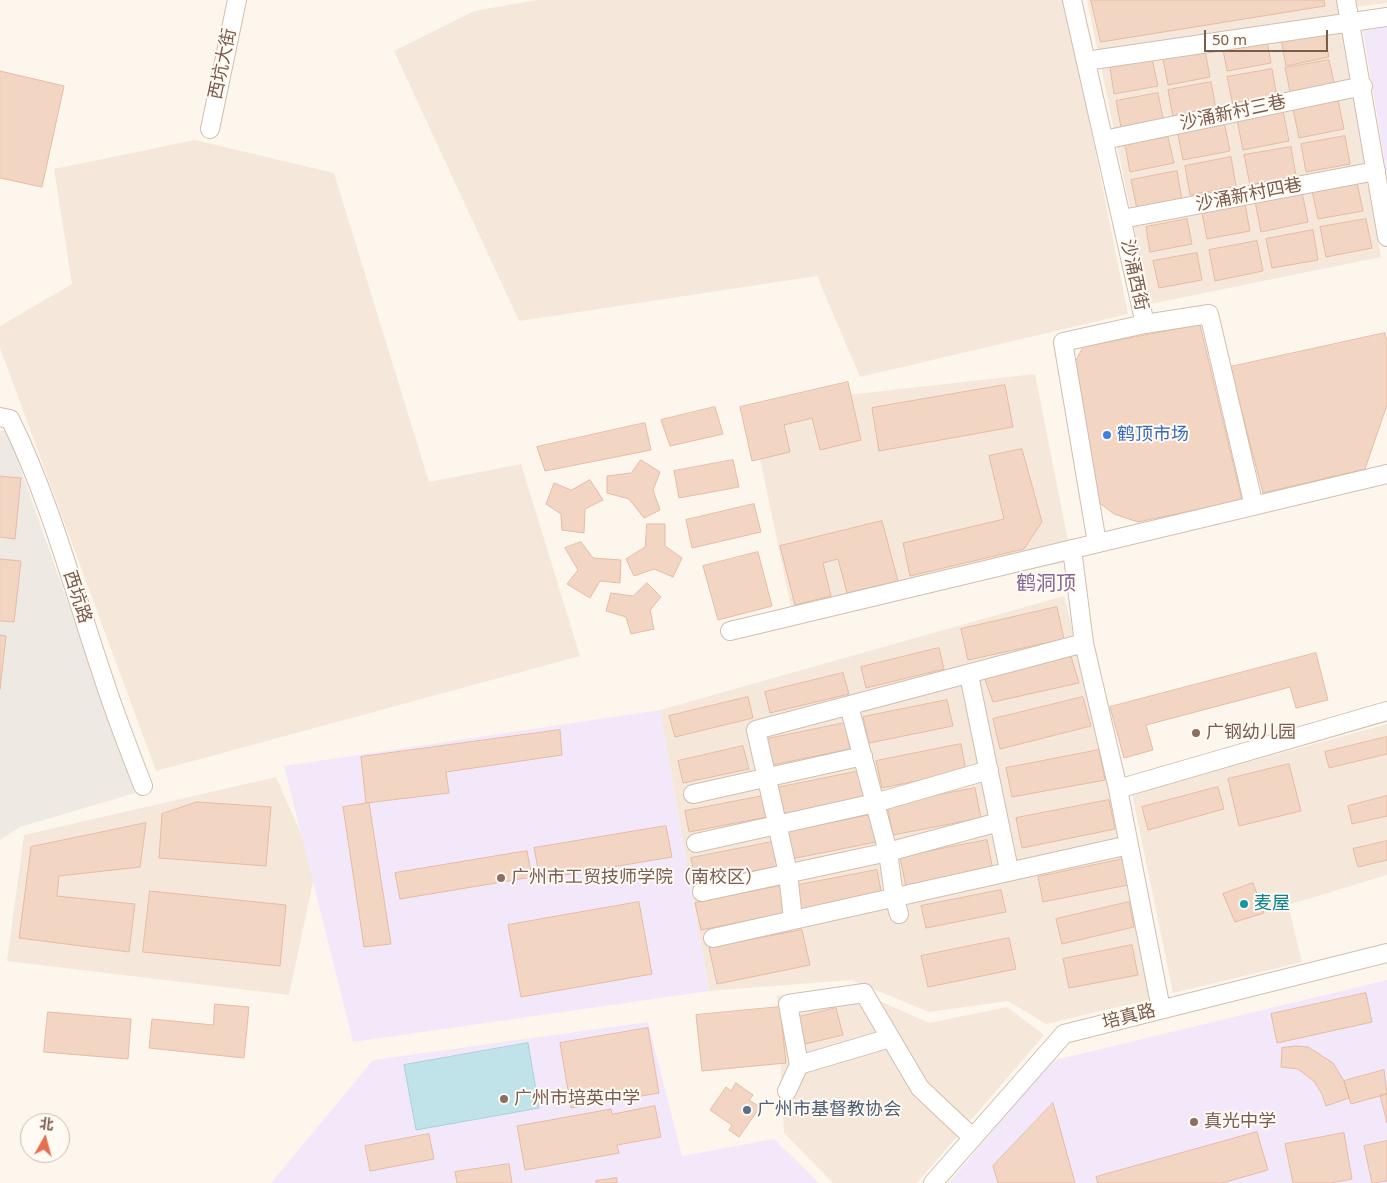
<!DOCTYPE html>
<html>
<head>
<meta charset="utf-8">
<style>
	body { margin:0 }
	#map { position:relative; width:1387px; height:1183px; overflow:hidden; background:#fdf6ec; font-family:"Noto Sans","Noto Sans SC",sans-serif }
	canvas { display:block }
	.north { position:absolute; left:20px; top:1113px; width:50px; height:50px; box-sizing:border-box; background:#fffaf3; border:1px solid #cabbb1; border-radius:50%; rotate:7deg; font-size:14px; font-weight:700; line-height:20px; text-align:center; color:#7a5c4d }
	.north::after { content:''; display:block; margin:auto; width:18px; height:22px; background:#e76f51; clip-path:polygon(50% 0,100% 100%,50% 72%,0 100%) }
	.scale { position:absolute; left:1204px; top:30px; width:124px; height:22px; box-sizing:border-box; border:2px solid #7a5c4d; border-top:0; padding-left:6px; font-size:15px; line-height:18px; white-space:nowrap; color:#7a5c4d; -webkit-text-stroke:4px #fffaf3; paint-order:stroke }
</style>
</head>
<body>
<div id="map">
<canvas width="1387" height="1183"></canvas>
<div class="north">北</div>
<div class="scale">50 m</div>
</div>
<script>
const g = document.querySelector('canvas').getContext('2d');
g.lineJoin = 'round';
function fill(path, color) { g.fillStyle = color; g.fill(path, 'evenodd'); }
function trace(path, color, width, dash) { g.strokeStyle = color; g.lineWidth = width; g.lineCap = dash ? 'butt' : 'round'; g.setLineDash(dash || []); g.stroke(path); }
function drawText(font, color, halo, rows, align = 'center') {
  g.font = font + ' "Noto Sans","Noto Sans SC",sans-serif'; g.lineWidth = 4; g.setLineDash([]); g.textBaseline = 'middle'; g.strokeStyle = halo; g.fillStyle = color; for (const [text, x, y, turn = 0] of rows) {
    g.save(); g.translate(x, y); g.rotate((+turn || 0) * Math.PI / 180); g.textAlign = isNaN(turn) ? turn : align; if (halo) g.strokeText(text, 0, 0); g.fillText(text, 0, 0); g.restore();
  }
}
const residential = new Path2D(`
	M 537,0 L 1065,0 L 1128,314 L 860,377 L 817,276 L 519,321 L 394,51 L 474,11 Z
	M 1087,0 L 1387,0 L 1387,3 L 1340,9 L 1381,257 L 1150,304 Z
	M 195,140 L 334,173 L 429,482 L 521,464 L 580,656 L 156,771 L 0,348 L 0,326 L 72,284 L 54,169 Z
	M 1035,374 L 1072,561 L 793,617 L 749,406 Z
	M 1064,596 L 1097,726 L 1152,999 L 1046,1024 L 1008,1001 L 929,1012 L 851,980 L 709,991 L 660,710 Z
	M 1387,724 L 1387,875 L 1288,905 L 1302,962 L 1173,993 L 1132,794 Z
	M 276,777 L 316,868 L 289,995 L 7,961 L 24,835 Z
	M 848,987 L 929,1023 L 1007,1007 L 1044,1035 L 917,1183 L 833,1183 L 784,1133 L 777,996 Z`);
const industrial = new Path2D(`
	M 7,430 L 135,793 L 20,827 L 0,840 L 0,431 Z`);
const education = new Path2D(`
	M 1387,27 L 1387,174 L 1363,31 Z
	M 660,710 L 709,991 L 353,1042 L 284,766 Z
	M 1387,980 L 1387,1183 L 949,1183 L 1051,1061 Z
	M 648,1022 L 682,1156 L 774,1139 L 819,1183 L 271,1183 L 373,1060 Z`);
const water = new Path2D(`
	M 528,1043 L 539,1108 L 416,1130 L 404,1065 Z`);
const building = new Path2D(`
	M 1091,0 L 1324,0 L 1325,6 L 1101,42 Z
	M 1324,31 L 1329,57 L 1286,66 L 1281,39 Z
	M 1266,35 L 1271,63 L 1227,71 L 1222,44 Z
	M 1205,51 L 1210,77 L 1168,85 L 1163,59 Z
	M 1152,59 L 1158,86 L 1114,94 L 1110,67 Z
	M 1329,60 L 1335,87 L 1291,96 L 1285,68 Z
	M 1272,69 L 1277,97 L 1233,105 L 1227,77 Z
	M 0,71 L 64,86 L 42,187 L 0,178 Z
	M 1211,82 L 1216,109 L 1173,117 L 1168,90 Z
	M 1158,93 L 1163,119 L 1121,127 L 1116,101 Z
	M 1338,100 L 1344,129 L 1299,138 L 1293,109 Z
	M 1283,111 L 1289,141 L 1243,150 L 1237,120 Z
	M 1224,121 L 1230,151 L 1183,160 L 1177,130 Z
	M 1345,136 L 1350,164 L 1306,172 L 1301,144 Z
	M 1168,137 L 1174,163 L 1130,172 L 1125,145 Z
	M 1291,147 L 1296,176 L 1250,185 L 1244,155 Z
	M 1231,157 L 1236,186 L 1190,195 L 1185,166 Z
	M 1177,171 L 1182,200 L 1137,209 L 1131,180 Z
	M 1357,182 L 1363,211 L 1318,219 L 1312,191 Z
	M 1302,192 L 1308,222 L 1261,232 L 1255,201 Z
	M 1245,204 L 1250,231 L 1207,239 L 1202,213 Z
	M 1187,219 L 1192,244 L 1150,252 L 1146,227 Z
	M 1366,219 L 1372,248 L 1326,257 L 1320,227 Z
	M 1313,230 L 1318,260 L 1272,268 L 1266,239 Z
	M 1257,241 L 1263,271 L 1215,281 L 1209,250 Z
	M 1197,253 L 1202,280 L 1159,288 L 1153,261 Z
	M 1200,325 L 1242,500 L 1138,522 L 1114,514 L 1093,498 L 1073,366 L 1083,347 Z
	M 1385,333 L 1387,341 L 1387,405 L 1365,469 L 1263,493 L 1230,367 Z
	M 848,382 L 861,440 L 820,450 L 812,418 L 784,425 L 790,452 L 752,461 L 740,407 Z
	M 1005,385 L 1013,427 L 879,451 L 872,408 Z
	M 715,407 L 723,434 L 670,446 L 661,420 Z
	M 645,423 L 651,450 L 545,471 L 537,447 Z
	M 1022,449 L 1042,522 L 1024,549 L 910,576 L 903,543 L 1004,519 L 989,456 Z
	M 641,460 L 660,472 L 653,490 L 660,510 L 644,518 L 629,499 L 607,493 L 607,476 L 631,473 Z
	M 733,460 L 739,487 L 679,498 L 674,471 Z
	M 0,476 L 21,478 L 15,539 L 0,537 Z
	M 590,480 L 603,500 L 585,509 L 584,533 L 562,530 L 561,514 L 546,504 L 554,483 L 571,490 Z
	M 754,504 L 761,532 L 692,548 L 686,520 Z
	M 882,521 L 898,581 L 847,593 L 838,559 L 823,563 L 831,596 L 795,605 L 780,546 Z
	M 647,524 L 665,524 L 665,546 L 682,558 L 673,577 L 654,569 L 634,576 L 626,559 L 645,547 Z
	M 581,542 L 593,558 L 621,560 L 620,583 L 600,581 L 590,598 L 567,584 L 578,570 L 565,548 Z
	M 758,552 L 772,606 L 718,620 L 703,566 Z
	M 0,559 L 21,561 L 14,622 L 0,621 Z
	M 647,583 L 661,597 L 650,610 L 654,629 L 631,634 L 626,617 L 606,611 L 611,593 L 633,596 Z
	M 1057,607 L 1064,639 L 968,660 L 961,629 Z
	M 0,635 L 6,636 L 0,689 Z
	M 939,648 L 944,669 L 866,688 L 861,667 Z
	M 1070,653 L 1079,683 L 993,702 L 984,677 Z
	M 1316,653 L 1328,700 L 1296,708 L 1290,687 L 1146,725 L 1153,750 L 1124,758 L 1110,707 Z
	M 843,673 L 849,694 L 770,713 L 765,692 Z
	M 748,697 L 753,718 L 675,737 L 669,716 Z
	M 1083,697 L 1091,726 L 1000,749 L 993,719 Z
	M 947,700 L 953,726 L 869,743 L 863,717 Z
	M 845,723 L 850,749 L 767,766 L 762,740 Z
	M 560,730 L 562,755 L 446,772 L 449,793 L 366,803 L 361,757 Z
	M 1387,737 L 1387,754 L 1329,768 L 1325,752 Z
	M 961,744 L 966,771 L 882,788 L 876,761 Z
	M 743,746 L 749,769 L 683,783 L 678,761 Z
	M 1099,750 L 1105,780 L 1012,797 L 1006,768 Z
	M 1289,764 L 1301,811 L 1239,826 L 1228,779 Z
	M 860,771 L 866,798 L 782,814 L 776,788 Z
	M 1218,787 L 1224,809 L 1148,830 L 1142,807 Z
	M 975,788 L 981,818 L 893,835 L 887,805 Z
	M 763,796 L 767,817 L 689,832 L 685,811 Z
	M 1387,796 L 1387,816 L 1352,824 L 1348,806 Z
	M 1109,800 L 1115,829 L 1022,848 L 1016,818 Z
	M 197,802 L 271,807 L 266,866 L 159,858 L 162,814 Z
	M 369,803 L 391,944 L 364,947 L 343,807 Z
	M 870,815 L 876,842 L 791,859 L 785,832 Z
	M 146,823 L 140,867 L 59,876 L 57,896 L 135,904 L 129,952 L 19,938 L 31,847 Z
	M 666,826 L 672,857 L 540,879 L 534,848 Z
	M 987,840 L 993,870 L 906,887 L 900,857 Z
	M 1387,841 L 1387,860 L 1358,867 L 1353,849 Z
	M 772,842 L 777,866 L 696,883 L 691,858 Z
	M 527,851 L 532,877 L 400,899 L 395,873 Z
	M 1123,859 L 1128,885 L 1043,902 L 1038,877 Z
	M 877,870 L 882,896 L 799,913 L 793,886 Z
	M 1253,883 L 1264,913 L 1235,922 L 1223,894 Z
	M 780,886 L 785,913 L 701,930 L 695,903 Z
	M 1001,890 L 1006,912 L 926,928 L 921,906 Z
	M 150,891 L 286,905 L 280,966 L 143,952 Z
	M 639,902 L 652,974 L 521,997 L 508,925 Z
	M 1129,902 L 1134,927 L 1062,944 L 1056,919 Z
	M 802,930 L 810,965 L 717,984 L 709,948 Z
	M 1009,938 L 1016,969 L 928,987 L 921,956 Z
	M 1132,945 L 1138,975 L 1069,988 L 1063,959 Z
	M 1366,993 L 1372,1022 L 1277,1043 L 1271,1014 Z
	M 215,1004 L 249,1007 L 244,1058 L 149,1048 L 152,1019 L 213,1025 Z
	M 780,1007 L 786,1063 L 702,1071 L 696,1015 Z
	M 836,1008 L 843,1035 L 805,1044 L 799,1017 Z
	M 48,1012 L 131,1019 L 128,1059 L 44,1052 Z
	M 648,1028 L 659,1093 L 571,1108 L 560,1043 Z
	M 1296,1046 L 1308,1047 L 1333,1063 L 1344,1081 L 1349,1098 L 1326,1106 L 1322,1094 L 1314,1081 L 1298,1069 L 1281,1067 L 1282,1048 Z
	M 1384,1070 L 1387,1094 L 1351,1104 L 1344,1081 Z
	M 736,1083 L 753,1095 L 749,1100 L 760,1107 L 739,1137 L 729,1130 L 732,1125 L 710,1110 L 726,1087 L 731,1091 Z
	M 1387,1094 L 1387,1123 L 1380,1095 Z
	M 1053,1103 L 1075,1183 L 998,1183 L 993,1166 Z
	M 655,1106 L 661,1137 L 617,1145 L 619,1153 L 525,1170 L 517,1126 L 611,1109 L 612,1114 Z
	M 1257,1132 L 1268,1170 L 1222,1183 L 1098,1183 L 1096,1177 Z
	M 1344,1133 L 1352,1179 L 1331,1183 L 1293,1183 L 1285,1144 Z
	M 429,1134 L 434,1159 L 370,1171 L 365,1146 Z
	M 1387,1141 L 1387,1181 L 1372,1183 L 1364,1146 Z
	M 509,1164 L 512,1183 L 457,1183 L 455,1172 Z
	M 617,1178 L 617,1183 L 596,1183 L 596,1181 Z`);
const minor = new Path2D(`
	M 1072,0 L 1145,324 L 1209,314 L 1254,506
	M 1346,0 L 1387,237
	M 1086,61 L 1387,17
	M 210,129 L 237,0
	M 1104,140 L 1363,86
	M 1122,219 L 1376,171
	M 0,417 L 10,419 C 51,502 75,595 105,683 C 116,717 130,752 143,786
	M 1097,543 L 1063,342 L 1145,324
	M 1072,549 L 1084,643 L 1118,789 L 1161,1009
	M 730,631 L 1387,474
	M 969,675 L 1009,870
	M 849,706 L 888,852 L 894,896 L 899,914
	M 1118,789 L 1387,711
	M 693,794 L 863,756
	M 696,843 L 875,803 L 989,770
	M 702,892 L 888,852 L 999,822
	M 793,919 L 788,873 L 756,730 L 1084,643
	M 713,938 L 1129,845
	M 799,1065 L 890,1038
	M 787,1091 L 799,1065 L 788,1004 L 864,993 L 920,1088 L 973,1138
	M 933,1183 L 1064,1034 L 1387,953`);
const markers = [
	[1107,435,5,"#3f7fe0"],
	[1196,733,5,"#8d6e63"],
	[501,878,5,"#8d6e63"],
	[1244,904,5,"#0f9aa8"],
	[504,1099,5,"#8d6e63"],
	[747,1110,5,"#5c6f8a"],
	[1194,1122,5,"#8d6e63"]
];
const streetNames = [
	["西坑大街",223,64,-78],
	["沙涌新村三巷",1233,113,-12],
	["沙涌新村四巷",1249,195,-11],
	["沙涌西街",1134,275,78],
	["西坑路",77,597,72],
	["培真路",1129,1017,-14]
];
const shopNames = [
	["鹤顶市场",1117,435]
];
const educationNames = [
	["广钢幼儿园",1206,733],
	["广州市工贸技师学院（南校区）",511,878],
	["广州市培英中学",514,1099],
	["真光中学",1204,1122]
];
const cultureNames = [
	["麦屋",1254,904]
];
const serviceNames = [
	["广州市基督教协会",757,1110]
];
const quarterNames = [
	["鹤洞顶",1046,584]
];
fill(residential, '#f5e8da');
fill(industrial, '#efe9e4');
fill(education, '#f3e8fa');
fill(water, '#bfe3e8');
trace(water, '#a5d3da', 1);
fill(building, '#f3d5c3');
trace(building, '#e6bba3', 1);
trace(minor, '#d1beb0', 20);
trace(minor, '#fff', 18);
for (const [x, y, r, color] of markers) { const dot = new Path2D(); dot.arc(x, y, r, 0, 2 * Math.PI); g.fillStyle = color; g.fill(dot); trace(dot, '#fffaf3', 2); }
drawText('18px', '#7a5c4d', '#fffaf3', streetNames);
drawText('18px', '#366cbe', '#fffaf3', shopNames, 'left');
drawText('18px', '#785e54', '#fffaf3', educationNames, 'left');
drawText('18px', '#0d838f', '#fffaf3', cultureNames, 'left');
drawText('18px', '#4e5e75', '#fffaf3', serviceNames, 'left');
drawText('20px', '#846695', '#fffaf3', quarterNames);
</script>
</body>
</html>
